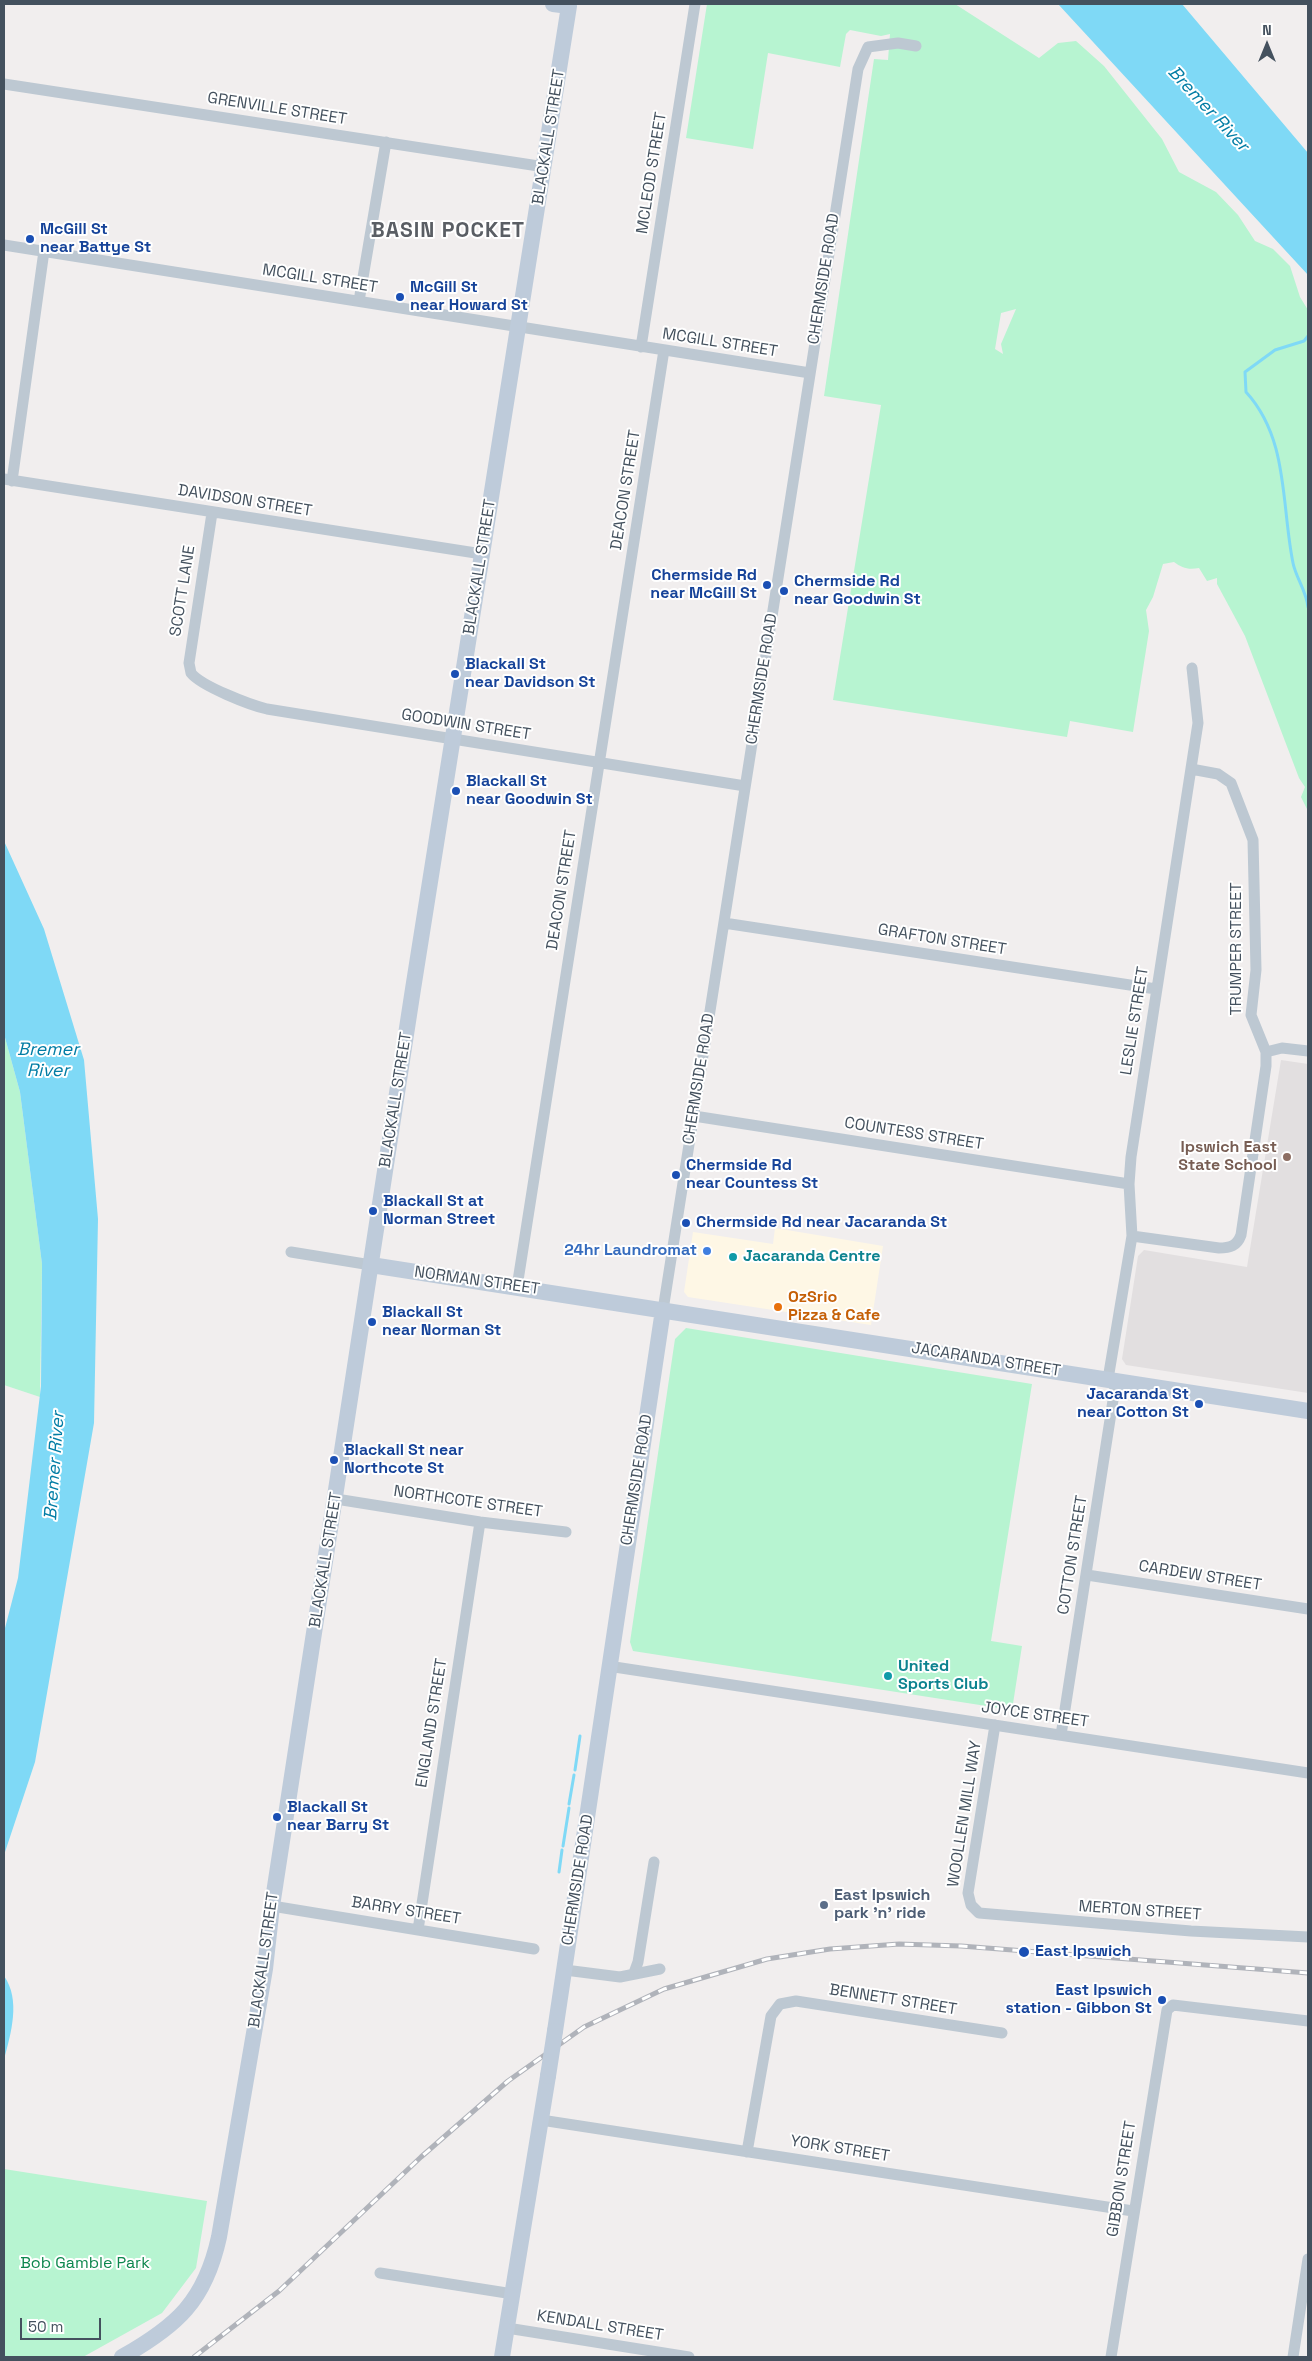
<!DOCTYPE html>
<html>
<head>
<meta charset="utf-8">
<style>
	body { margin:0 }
	#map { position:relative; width:1312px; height:2361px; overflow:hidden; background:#f1eeee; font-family:"Space Grotesk",sans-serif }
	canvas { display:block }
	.frame { position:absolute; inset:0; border:5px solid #44515e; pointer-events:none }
	.north { position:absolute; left:1242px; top:20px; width:50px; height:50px; -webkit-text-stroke:4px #fff; paint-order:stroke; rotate:0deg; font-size:14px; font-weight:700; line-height:20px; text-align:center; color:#44515e }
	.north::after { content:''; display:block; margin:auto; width:18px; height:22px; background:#44515e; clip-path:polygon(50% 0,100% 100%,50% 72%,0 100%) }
	.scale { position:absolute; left:20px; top:2318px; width:81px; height:22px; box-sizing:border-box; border:2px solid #44515e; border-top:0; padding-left:6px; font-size:15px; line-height:18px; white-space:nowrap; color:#44515e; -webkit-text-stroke:4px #fff; paint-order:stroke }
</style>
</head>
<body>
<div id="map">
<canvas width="1312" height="2361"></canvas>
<div class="frame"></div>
<div class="north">N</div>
<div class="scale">50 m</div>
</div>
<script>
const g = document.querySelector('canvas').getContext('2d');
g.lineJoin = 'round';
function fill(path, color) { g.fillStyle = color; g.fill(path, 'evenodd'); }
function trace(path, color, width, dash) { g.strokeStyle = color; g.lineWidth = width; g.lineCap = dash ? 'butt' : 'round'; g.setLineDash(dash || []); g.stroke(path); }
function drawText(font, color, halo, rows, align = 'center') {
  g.font = font + ' "Space Grotesk",sans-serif'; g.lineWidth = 4; g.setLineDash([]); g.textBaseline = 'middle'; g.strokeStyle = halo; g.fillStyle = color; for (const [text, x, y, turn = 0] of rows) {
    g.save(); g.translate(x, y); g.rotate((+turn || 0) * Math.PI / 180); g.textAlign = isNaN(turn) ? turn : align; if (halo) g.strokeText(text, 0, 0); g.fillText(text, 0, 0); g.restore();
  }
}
const commercial = new Path2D(`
	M 775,1228 L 883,1246 L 871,1325 L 688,1297 L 684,1292 L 693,1232 L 773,1244 Z`);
const education = new Path2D(`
	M 1281,1060 L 1308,1064 L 1308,1393 L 1126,1365 L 1122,1359 L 1138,1256 L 1144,1250 L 1247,1267 Z`);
const green = new Path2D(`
	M 707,4 L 955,4 L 1039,58 L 1058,43 L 1076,41 L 1104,66 L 1162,139 L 1179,172 L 1216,192 L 1238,215 L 1255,241 L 1273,249 L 1290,266 L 1300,297 L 1308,310 L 1308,811 L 1301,797 L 1305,787 L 1299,778 L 1245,636 L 1217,584 L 1217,578 L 1207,581 L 1199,568 C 1188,570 1182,568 1174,562 L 1163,564 L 1153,597 L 1146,610 L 1149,631 L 1133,732 L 1070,721 L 1067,737 L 833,700 L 881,405 L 824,396 L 874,59 L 888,60 L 890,34 L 881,36 L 850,30 L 846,34 L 840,67 L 768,53 L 753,149 L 686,138 ZM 1016,309 L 1001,344 L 1003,354 L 995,349 L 1001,313 Z
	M 4,1034 L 20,1092 L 42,1264 L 40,1397 L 4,1385 Z
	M 686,1328 L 1032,1384 L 991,1641 L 1022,1646 L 1012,1710 L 633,1651 L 630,1642 L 675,1339 Z
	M 4,2169 L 207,2201 L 196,2268 L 162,2313 L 83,2357 L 4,2357 Z`);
const water = new Path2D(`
	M 1058,4 L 1182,4 L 1308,153 L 1308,275 Z
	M 4,841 L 44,929 L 84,1060 L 98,1219 L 94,1423 L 35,1762 L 4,1855 L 4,1632 L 18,1578 L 41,1386 L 42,1264 L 20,1092 L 4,1034 Z
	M 4,1976 C 21,2000 11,2033 4,2060 Z`);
const stream = new Path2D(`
	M 1308,336 L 1304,341 L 1275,350 L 1245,372 L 1246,392 C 1289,439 1281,504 1293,563 C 1296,578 1306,590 1308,607
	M 575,1770 L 580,1736
	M 569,1804 L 574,1775
	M 563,1846 L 569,1808
	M 559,1872 L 562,1850`);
const street = new Path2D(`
	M 4,84 L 545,167
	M 4,245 L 810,373
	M 359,301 L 386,142
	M 641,347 L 695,4
	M 4,479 L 482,554
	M 12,481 L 44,251
	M 212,513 L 189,663 L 191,673 C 201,686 250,705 267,709 L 745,786
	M 724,923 L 1156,989
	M 1266,1052 L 1282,1048 L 1308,1051
	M 694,1116 L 1129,1184
	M 1132,1236 L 1219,1248 C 1230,1248 1237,1246 1241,1235 L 1266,1066 L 1266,1052 L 1251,1015 L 1256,970 L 1253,840 L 1231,783 L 1218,774 L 1191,769
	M 291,1252 L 371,1265
	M 517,1287 L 664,350
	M 663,1310 L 858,69 L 868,47 L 898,43 L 916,46
	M 1108,1379 L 1132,1236 L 1129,1184 L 1131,1157 L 1198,723 L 1192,668
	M 336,1499 L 480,1522 L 566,1532
	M 1087,1575 L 1308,1609
	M 608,1666 L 1308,1773
	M 995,1725 L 968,1893 L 971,1905 L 979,1913 L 1191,1931 L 1308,1937
	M 1061,1735 L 1116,1381
	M 272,1906 L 534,1949
	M 418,1930 L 480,1522
	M 565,1970 L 620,1977 L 660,1969
	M 634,1973 L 638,1962 L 654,1862
	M 541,2120 L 1133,2211
	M 747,2152 L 771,2016 L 780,2004 L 796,2001 L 1002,2033
	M 380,2273 L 513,2294
	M 507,2328 L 689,2357
	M 1111,2357 L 1167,2010 L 1173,2005 L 1308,2021
	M 1293,2357 L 1308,2259`);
const secondary = new Path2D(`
	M 371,1265 L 1308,1411
	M 555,2031 L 663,1310
	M 122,2357 C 177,2326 205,2301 219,2237 L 265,1969 L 272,1906 L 413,989 L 569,6 L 553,4
	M 502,2357 L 548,2076`);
const rail = new Path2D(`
	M 194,2357 L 279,2291 L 421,2157 L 508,2081 L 584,2027 L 664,1989 L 767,1959 L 830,1949 L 899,1944 L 961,1946 L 1308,1973`);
const secondaryBridge = new Path2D(`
	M 548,2076 L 555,2031`);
const markers = [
	[30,239,5,"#1a4fb4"],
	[400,297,5,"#1a4fb4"],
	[767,585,5,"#1a4fb4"],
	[784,591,5,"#1a4fb4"],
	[455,674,5,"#1a4fb4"],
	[456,791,5,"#1a4fb4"],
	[1287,1157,5,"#8d6e63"],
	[676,1175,5,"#1a4fb4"],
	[373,1211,5,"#1a4fb4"],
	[686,1223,5,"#1a4fb4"],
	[707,1251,5,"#3f7fe0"],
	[733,1257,5,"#0f9aa8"],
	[778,1307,5,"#e8710a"],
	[372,1322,5,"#1a4fb4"],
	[1199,1404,5,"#1a4fb4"],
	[334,1460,5,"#1a4fb4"],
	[888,1676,5,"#0f9aa8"],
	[277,1817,5,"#1a4fb4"],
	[824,1905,5,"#5c6f8a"],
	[1024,1952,6,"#1a4fb4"],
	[1162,2000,5,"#1a4fb4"]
];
const streetNames = [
	["GRENVILLE STREET",277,109,9],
	["BLACKALL STREET",549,137,-81],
	["MCLEOD STREET",652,173,-81],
	["MCGILL STREET",320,279,9],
	["CHERMSIDE ROAD",824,279,-81],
	["MCGILL STREET",720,343,9],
	["DEACON STREET",626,490,-81],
	["DAVIDSON STREET",245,501,9],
	["BLACKALL STREET",480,567,-81],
	["SCOTT LANE",183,591,-81],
	["CHERMSIDE ROAD",762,679,-81],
	["GOODWIN STREET",466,725,9],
	["DEACON STREET",562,890,-81],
	["GRAFTON STREET",942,940,9],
	["TRUMPER STREET",1237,949,-90],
	["LESLIE STREET",1135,1021,-81],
	["CHERMSIDE ROAD",699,1079,-81],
	["BLACKALL STREET",396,1100,-81],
	["COUNTESS STREET",914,1134,9],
	["NORMAN STREET",477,1281,8],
	["JACARANDA STREET",986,1360,9],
	["CHERMSIDE ROAD",637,1480,-81],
	["NORTHCOTE STREET",468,1502,8],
	["COTTON STREET",1073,1555,-81],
	["BLACKALL STREET",326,1560,-81],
	["CARDEW STREET",1200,1576,9],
	["JOYCE STREET",1035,1715,8],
	["ENGLAND STREET",432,1723,-81],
	["WOOLLEN MILL WAY",965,1814,-81],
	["CHERMSIDE ROAD",578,1880,-81],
	["BARRY STREET",406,1911,9],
	["MERTON STREET",1140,1911,4],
	["BLACKALL STREET",264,1960,-82],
	["BENNETT STREET",893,2000,9],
	["YORK STREET",840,2149,9],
	["GIBBON STREET",1122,2179,-81],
	["KENDALL STREET",600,2326,9]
];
const transitNames = [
	["McGill St",40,230],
	["near Battye St",40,248],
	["McGill St",410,288],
	["near Howard St",410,306],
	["Chermside Rd",757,576,"right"],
	["near McGill St",757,594,"right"],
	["Chermside Rd",794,582],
	["near Goodwin St",794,600],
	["Blackall St",465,665],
	["near Davidson St",465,683],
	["Blackall St",466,782],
	["near Goodwin St",466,800],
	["Chermside Rd",686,1166],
	["near Countess St",686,1184],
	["Blackall St at",383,1202],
	["Norman Street",383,1220],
	["Chermside Rd near Jacaranda St",696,1223],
	["Blackall St",382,1313],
	["near Norman St",382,1331],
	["Jacaranda St",1189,1395,"right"],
	["near Cotton St",1189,1413,"right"],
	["Blackall St near",344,1451],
	["Northcote St",344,1469],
	["Blackall St",287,1808],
	["near Barry St",287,1826],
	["East Ipswich",1035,1952],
	["East Ipswich",1152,1991,"right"],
	["station - Gibbon St",1152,2009,"right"]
];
const educationNames = [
	["Ipswich East",1277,1148],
	["State School",1277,1166]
];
const shopNames = [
	["24hr Laundromat",697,1251]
];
const cultureNames = [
	["Jacaranda Centre",743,1257],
	["United",898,1667],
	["Sports Club",898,1685]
];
const foodNames = [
	["OzSrio",788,1298],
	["Pizza & Cafe",788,1316]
];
const serviceNames = [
	["East Ipswich",834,1896],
	["park 'n' ride",834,1914]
];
const parkNames = [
	["Bob Gamble Park",85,2264]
];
const waterNames = [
	["Bremer River",1208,109,47],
	["Bremer",48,1050],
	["River",48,1071],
	["Bremer River",55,1466,-86]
];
const districtNames = [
	["BASIN POCKET",448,231]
];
fill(commercial, '#fef7e5');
fill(education, '#e2dfe0');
fill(green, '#b7f4d1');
fill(water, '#7fd9f6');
trace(stream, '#7fd9f6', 3);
trace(street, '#bdc8d2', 11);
trace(secondary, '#becbda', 16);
trace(rail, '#b0b3ba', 5);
trace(rail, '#fff', 3, [9]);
trace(secondaryBridge, '#becbda', 16);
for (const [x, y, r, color] of markers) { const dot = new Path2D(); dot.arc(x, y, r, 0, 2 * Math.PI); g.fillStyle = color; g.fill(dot); trace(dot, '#fff', 2); }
drawText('16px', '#44515e', '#fff', streetNames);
drawText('bold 16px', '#164399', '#fff', transitNames, 'left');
drawText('bold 16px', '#785e54', '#fff', educationNames, 'right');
drawText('bold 16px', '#366cbe', '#fff', shopNames, 'right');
drawText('bold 16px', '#0d838f', '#fff', cultureNames, 'left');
drawText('bold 16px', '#c56008', '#fff', foodNames, 'left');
drawText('bold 16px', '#4e5e75', '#fff', serviceNames, 'left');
drawText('16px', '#0d874e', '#fff', parkNames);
drawText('italic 18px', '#027da5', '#fff', waterNames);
g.letterSpacing = '1px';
drawText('bold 21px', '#5a5e64', '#fff', districtNames);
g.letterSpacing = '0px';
</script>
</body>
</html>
